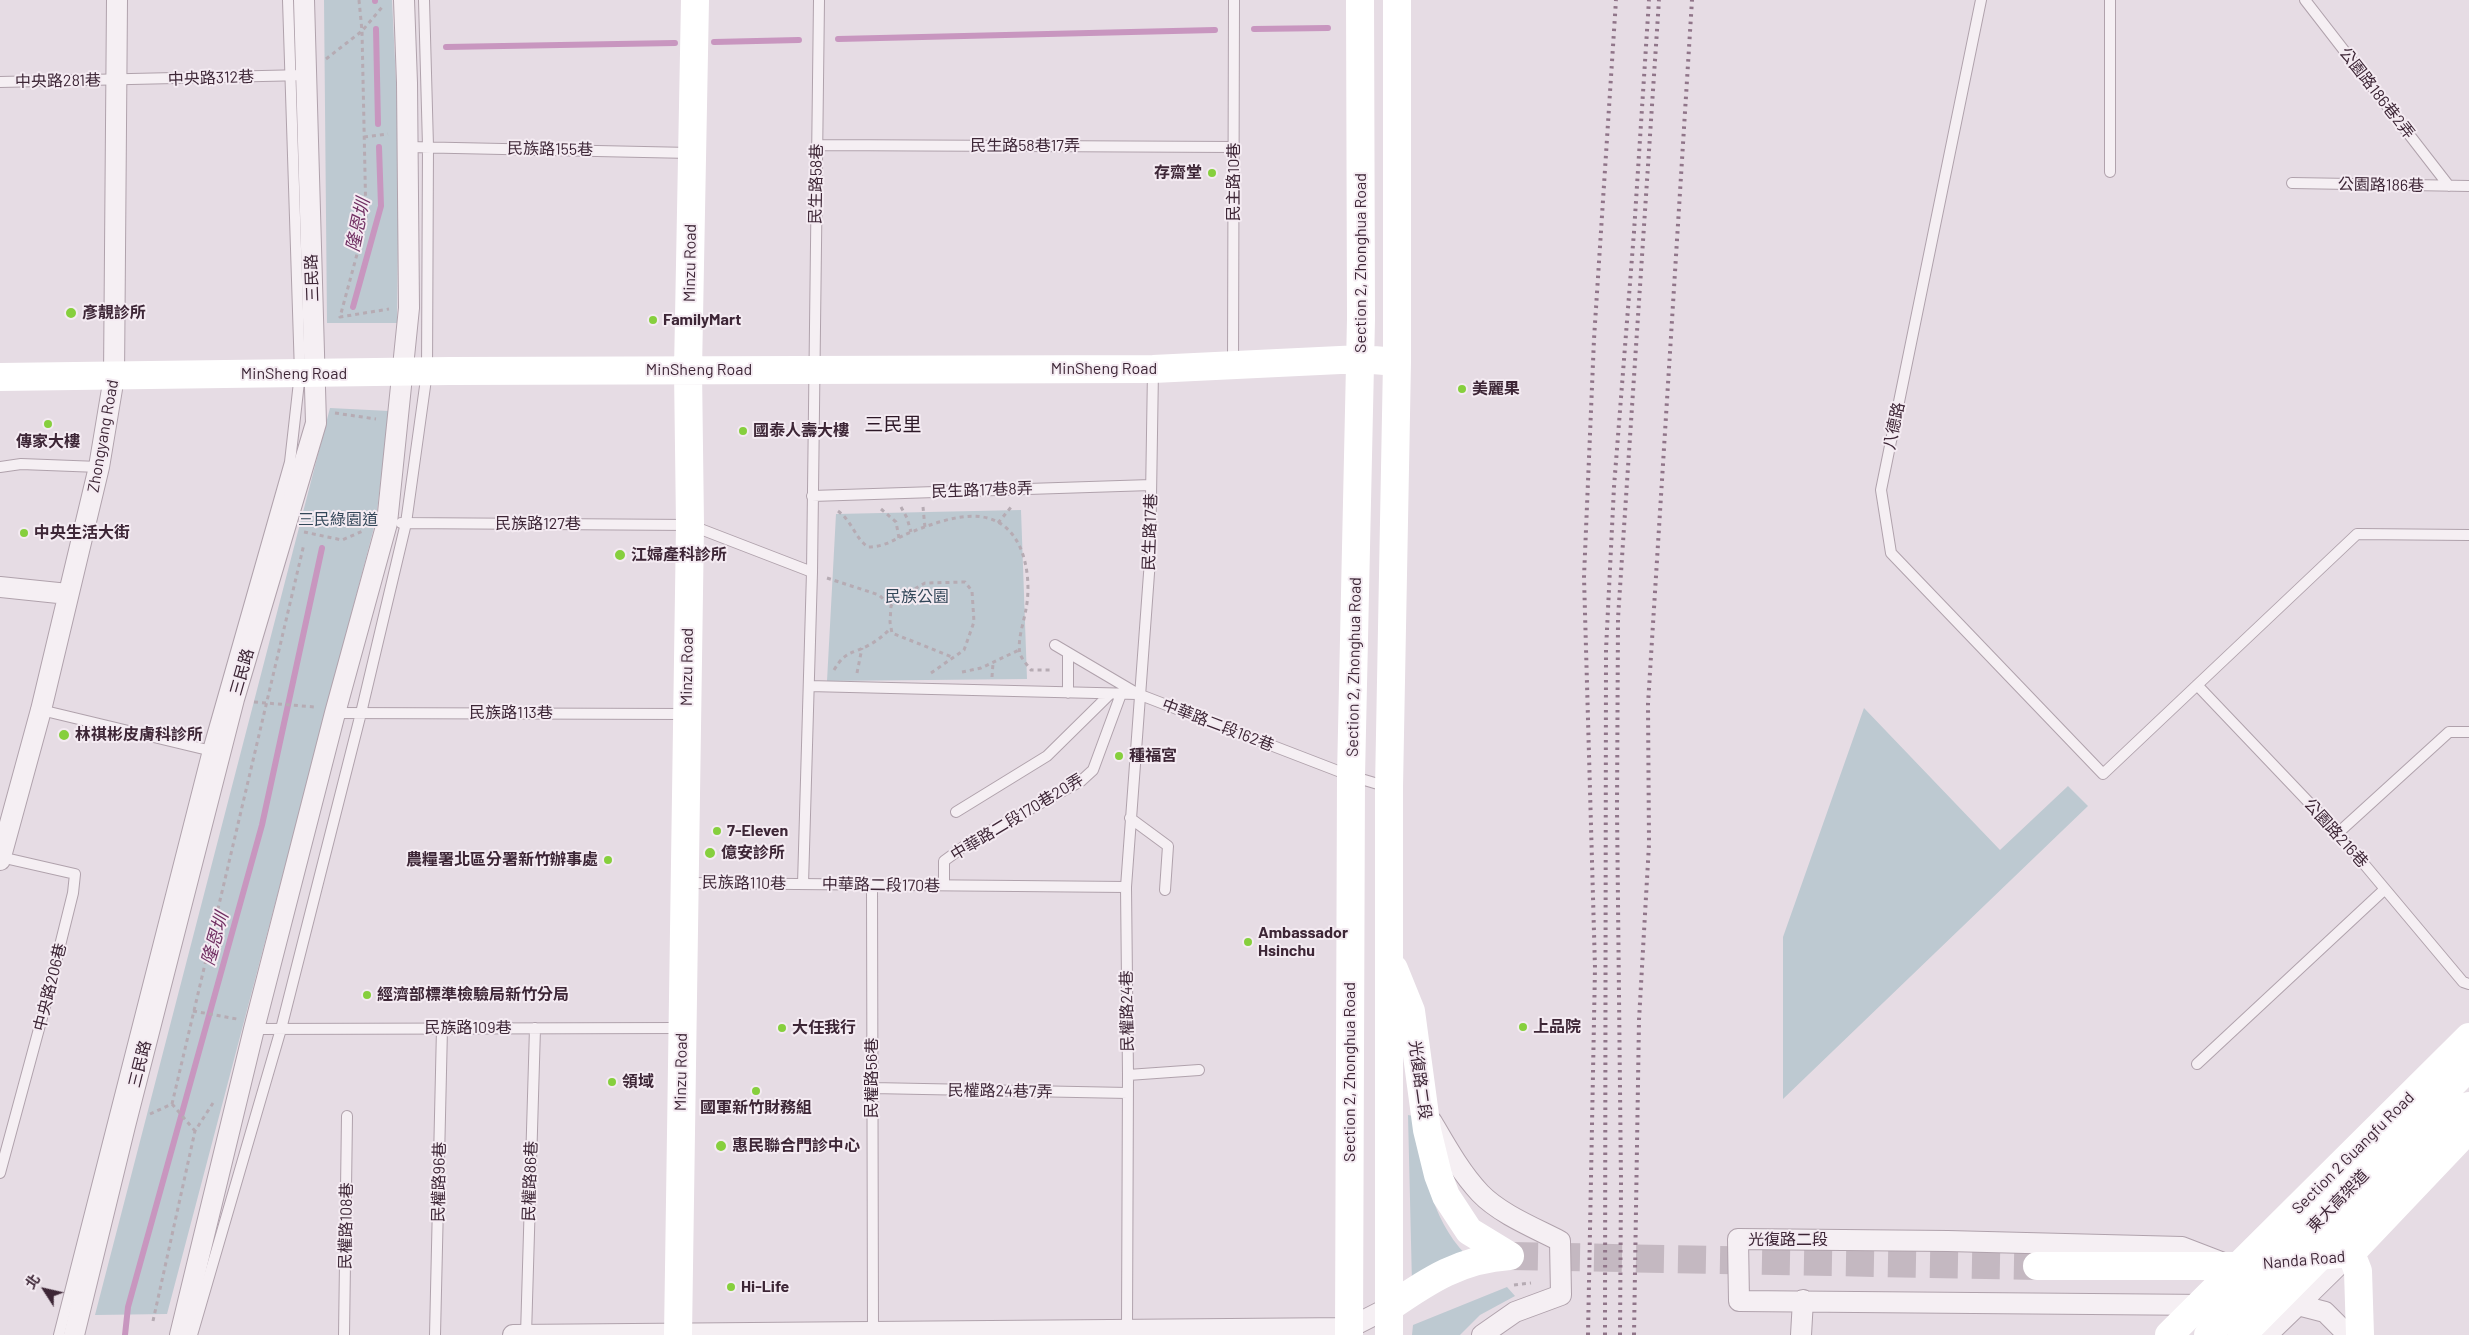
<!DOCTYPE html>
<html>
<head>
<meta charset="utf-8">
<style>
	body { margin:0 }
	#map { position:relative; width:2469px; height:1335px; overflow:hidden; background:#e6dce4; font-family:Barlow,"Noto Sans TC",sans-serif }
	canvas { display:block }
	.north { position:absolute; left:20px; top:1265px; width:50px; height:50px; -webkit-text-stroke:4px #f4ebf2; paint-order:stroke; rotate:305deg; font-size:14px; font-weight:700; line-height:20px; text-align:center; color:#3d2636 }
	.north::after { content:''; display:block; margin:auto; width:18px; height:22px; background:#3d2636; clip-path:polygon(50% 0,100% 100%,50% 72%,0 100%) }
</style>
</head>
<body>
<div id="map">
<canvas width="2469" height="1335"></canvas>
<div class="north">北</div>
</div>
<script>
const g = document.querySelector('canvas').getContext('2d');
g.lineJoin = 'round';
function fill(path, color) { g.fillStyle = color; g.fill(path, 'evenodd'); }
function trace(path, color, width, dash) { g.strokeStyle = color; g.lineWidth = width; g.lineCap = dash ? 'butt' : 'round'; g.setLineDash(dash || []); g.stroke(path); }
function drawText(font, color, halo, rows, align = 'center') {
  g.font = font + ' Barlow,"Noto Sans TC",sans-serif'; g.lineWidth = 4; g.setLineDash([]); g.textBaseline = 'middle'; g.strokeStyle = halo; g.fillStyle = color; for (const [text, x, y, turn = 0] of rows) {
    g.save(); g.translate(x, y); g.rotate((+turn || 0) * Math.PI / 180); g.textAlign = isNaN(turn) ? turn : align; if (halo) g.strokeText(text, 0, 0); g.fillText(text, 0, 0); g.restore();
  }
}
const green = new Path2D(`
	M 324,0 L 392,0 L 399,143 L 397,323 L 327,323 Z
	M 330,408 L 389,411 L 376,520 L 167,1314 L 95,1315 Z
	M 1021,510 L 1027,679 L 827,681 L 836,514 Z
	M 1864,708 L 2000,850 L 2068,786 L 2088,806 L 1783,1099 L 1783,937 Z
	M 1408,1115 L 1413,1116 C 1424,1167 1429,1216 1466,1255 L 1412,1284 Z
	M 1507,1287 L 1515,1296 L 1480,1315 L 1460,1335 L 1412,1335 L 1413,1325 Z`);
const stream = new Path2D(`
	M 375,0 L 375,1
	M 376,29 L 378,124
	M 1254,29 L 1328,28
	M 838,39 L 1215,30
	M 714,42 L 799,40
	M 446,47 L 675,43
	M 353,307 L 381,206 L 379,147
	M 125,1335 L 128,1307 L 262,825 L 322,548`);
const secondaryTunnel = new Path2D(`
	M 1510,1256 L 2037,1266`);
const path = new Path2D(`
	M 359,0 L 362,31 L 366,221 L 340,317 L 389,309
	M 326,59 L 362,31 L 383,6
	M 364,137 L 388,134
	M 335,413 L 376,419
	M 901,507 L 907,518 L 911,532
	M 923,507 L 925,528
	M 881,509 L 896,522 L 899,538
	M 838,511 C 852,521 855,538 868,547 C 887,547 897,537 914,531 C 950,517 997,501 1019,545 C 1028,563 1030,589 1026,609 C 1024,622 1017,640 1020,654 C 1022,659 1028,666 1031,670 L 1053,670
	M 998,523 L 1012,506
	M 304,532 L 342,540 L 363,531
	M 827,578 L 879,595 L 891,606
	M 834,670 C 846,650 851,655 869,645 C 877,641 884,635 891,628
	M 962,672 L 981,668 L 1021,649
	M 857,673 L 862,648
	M 931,673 L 964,650 L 974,622 L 972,591 L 965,582 L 925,583 L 897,599 L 891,606 L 890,622 L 892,633 L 952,657
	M 992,677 L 993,663
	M 254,702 L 315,707
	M 193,1011 L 237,1019
	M 172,1104 L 195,1131
	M 150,1114 L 172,1104 L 304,544
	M 1514,1285 L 1531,1283
	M 153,1321 L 195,1131 L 213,1103`);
const lane = new Path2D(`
	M 1981,0 L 1881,490 L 1891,553 L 2103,774 L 2357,534 L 2469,535
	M 2110,0 L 2110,172
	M 2305,0 L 2449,186
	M 0,82 L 306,75
	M 817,145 L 1234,147
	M 408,147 L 691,153
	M 2292,183 L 2469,186
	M 1233,363 L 1234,0
	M 0,467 L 21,464 L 99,467
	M 812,496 L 1151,485
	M 401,523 L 690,525 L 812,572
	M 1055,645 L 1138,694 L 1351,776 L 1388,787
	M 1068,653 L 1068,693
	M 2197,685 L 2338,833 L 2463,982 L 2469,984
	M 809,686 L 1137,694
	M 41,710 L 212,751
	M 335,713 L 685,714
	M 956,812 L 1047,756 L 1110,694
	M 1130,818 L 1168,846 L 1165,890
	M 2338,833 L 2449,732 L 2469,732
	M 687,883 L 1126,887
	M 803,884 L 812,572 L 819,0
	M 872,885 L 873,1331
	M 944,885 L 944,861 L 970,842 L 1081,781 L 1093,770 L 1121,694
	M 254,1029 L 681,1028
	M 2197,1064 L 2385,889
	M 1128,1075 L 1199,1070
	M 872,1088 L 1128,1093
	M 0,1173 L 43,1014 L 73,893 L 75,874 L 1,857
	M 1127,1328 L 1128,1075 L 1126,887 L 1150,560 L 1153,370
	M 59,1335 L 208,750 L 290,462 L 300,373 L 288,0
	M 192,1335 L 281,1029 L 361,713 L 406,523 L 427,372 L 428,146 L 424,0
	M 344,1335 L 347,1116
	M 435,1335 L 442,1028
	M 526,1335 L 535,1028`);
const street = new Path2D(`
	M 0,587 L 68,594
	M 0,860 L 41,710 L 99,467 L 114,377 L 117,0
	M 1432,1122 C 1446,1146 1461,1173 1480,1193 C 1500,1214 1535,1228 1560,1241 L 1561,1295 L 1515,1312 L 1482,1335
	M 2208,1305 L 1739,1301 L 1738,1239 L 1948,1241 L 2182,1247 L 2221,1262
	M 2264,1305 L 2298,1305 L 2351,1253
	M 74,1335 L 125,1126 L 234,699 L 316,423 L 304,0
	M 180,1335 L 254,1029 L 335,713 L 387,523 L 409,308 L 407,83 L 404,0
	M 513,1335 L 1349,1328 L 1390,1307
	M 1801,1335 L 1803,1300
	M 2267,1335 L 2298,1305 L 2325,1312 L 2348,1335`);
const secondary = new Path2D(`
	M 0,377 L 450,371 L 1153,369 L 1361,359 L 1397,362
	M 1394,969 L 1411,1011 L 1427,1130 L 1438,1175 L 1446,1196 L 1469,1231 L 1510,1256
	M 2349,1235 L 2351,1253 L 2358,1271 L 2360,1335
	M 2351,1253 L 2469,1129
	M 2305,1257 L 2351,1253
	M 2037,1266 L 2245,1266
	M 1390,1307 C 1429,1280 1461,1259 1510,1256
	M 678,1335 L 690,525 L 688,370 L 695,0
	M 1349,1335 L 1351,776 L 1361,319 L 1360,0
	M 1389,1335 L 1389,787 L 1397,362 L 1397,0
	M 2169,1335 L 2469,1037`);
const rail = new Path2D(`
	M 1588,1335 L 1595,968 L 1584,577 L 1594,339 L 1616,0
	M 1605,1335 L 1606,650 L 1614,487 L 1634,232 L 1649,0
	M 1620,1335 L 1621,1182 L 1617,809 L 1618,618 L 1659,0
	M 1634,1335 L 1639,1020 L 1649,844 L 1648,704 L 1692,0`);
const secondaryBridge = new Path2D(`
	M 2208,1335 L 2469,1067
	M 2242,1335 L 2469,1106`);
const markers = [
	[1212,173,5,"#86cf3d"],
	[71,313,6,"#86cf3d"],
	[653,320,5,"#86cf3d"],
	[1462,389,5,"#86cf3d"],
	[48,424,5,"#86cf3d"],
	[743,431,5,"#86cf3d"],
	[24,533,5,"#86cf3d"],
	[620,555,6,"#86cf3d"],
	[64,735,6,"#86cf3d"],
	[1119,756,5,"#86cf3d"],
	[717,831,5,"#86cf3d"],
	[710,853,6,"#86cf3d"],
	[608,860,5,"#86cf3d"],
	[1248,942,5,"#86cf3d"],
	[367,995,5,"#86cf3d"],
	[1523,1027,5,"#86cf3d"],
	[782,1028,5,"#86cf3d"],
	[612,1082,5,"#86cf3d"],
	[756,1091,5,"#86cf3d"],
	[721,1146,6,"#86cf3d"],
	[731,1287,5,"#86cf3d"]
];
const streetNames = [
	["中央路312巷",211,78,-2],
	["中央路281巷",58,81,-1],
	["公園路186巷2弄",2377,93,52],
	["民生路58巷17弄",1025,146],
	["民族路155巷",550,149,1],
	["民主路10巷",1234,182,-90],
	["民生路58巷",816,184,-89],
	["公園路186巷",2381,185,1],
	["Minzu Road",690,263,-89],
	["Section 2, Zhonghua Road",1361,263,-90],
	["三民路",312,278,-92],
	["MinSheng Road",1104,369],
	["MinSheng Road",699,370],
	["MinSheng Road",294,374],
	["八德路",1894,426,-78],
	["Zhongyang Road",103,436,-80],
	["民生路17巷8弄",982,490,-2],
	["民族路127巷",538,524],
	["民生路17巷",1150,532,-88],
	["Minzu Road",687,667,-89],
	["Section 2, Zhonghua Road",1354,667,-89],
	["三民路",242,672,-74],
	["民族路113巷",511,713],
	["中華路二段162巷",1218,725,21],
	["中華路二段170巷20弄",1017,817,-31],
	["公園路216巷",2336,833,48],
	["民族路110巷",744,883,1],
	["中華路二段170巷",881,885,1],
	["中央路206巷",50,987,-76],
	["民權路24巷",1127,1011,-91],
	["民族路109巷",468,1028],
	["三民路",140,1064,-76],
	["Minzu Road",681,1072,-89],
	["Section 2, Zhonghua Road",1350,1072,-90],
	["民權路56巷",872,1078,-90],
	["光復路二段",1420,1080,82],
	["民權路24巷7弄",1000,1091,1],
	["Section 2 Guangfu Road",2353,1153,-45],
	["民權路86巷",530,1181,-88],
	["民權路96巷",439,1182,-89],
	["東大高架道",2338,1201,-46],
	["民權路108巷",346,1226,-89],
	["光復路二段",1788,1240],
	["Nanda Road",2304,1260,-5]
];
const poiNames = [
	["存齋堂",1202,173,"right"],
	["彥靚診所",82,313],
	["FamilyMart",663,320],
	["美麗果",1472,389],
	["國泰人壽大樓",753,431],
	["傳家大樓",48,442,"center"],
	["中央生活大街",34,533],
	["江婦產科診所",631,555],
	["林祺彬皮膚科診所",75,735],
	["種福宮",1129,756],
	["7-Eleven",727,831],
	["億安診所",721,853],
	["農糧署北區分署新竹辦事處",598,860,"right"],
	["Ambassador",1258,933],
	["Hsinchu",1258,951],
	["經濟部標準檢驗局新竹分局",377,995],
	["上品院",1533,1027],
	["大任我行",792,1028],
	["領域",622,1082],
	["國軍新竹財務組",756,1108,"center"],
	["惠民聯合門診中心",732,1146],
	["Hi-Life",741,1287]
];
const parkNames = [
	["三民綠園道",338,520],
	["民族公園",917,597]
];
const waterNames = [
	["隆恩圳",358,225,-78],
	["隆恩圳",215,939,-74]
];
const quarterNames = [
	["三民里",893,425]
];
fill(green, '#bdc9d1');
trace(stream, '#c896bf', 6);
trace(secondaryTunnel, '#c4b8c1', 28, [28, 14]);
trace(lane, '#b0a2ac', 12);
trace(street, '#b0a2ac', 22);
trace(path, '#b6abb3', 3, [4, 4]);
trace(lane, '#f5eff3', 10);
trace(street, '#f5eff3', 20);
trace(secondary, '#fff', 28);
trace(rail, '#907589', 4, [2.5, 5]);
trace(secondaryBridge, '#fff', 28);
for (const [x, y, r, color] of markers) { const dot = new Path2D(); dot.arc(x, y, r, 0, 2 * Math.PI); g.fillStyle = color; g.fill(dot); trace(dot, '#f4ebf2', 2); }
drawText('16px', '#3d2636', '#f4ebf2', streetNames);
drawText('bold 16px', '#3d2636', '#f4ebf2', poiNames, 'left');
drawText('16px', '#334759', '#f4ebf2', parkNames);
drawText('italic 18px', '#713063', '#f4ebf2', waterNames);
drawText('19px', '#2d1827', '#f4ebf2', quarterNames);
</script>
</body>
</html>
